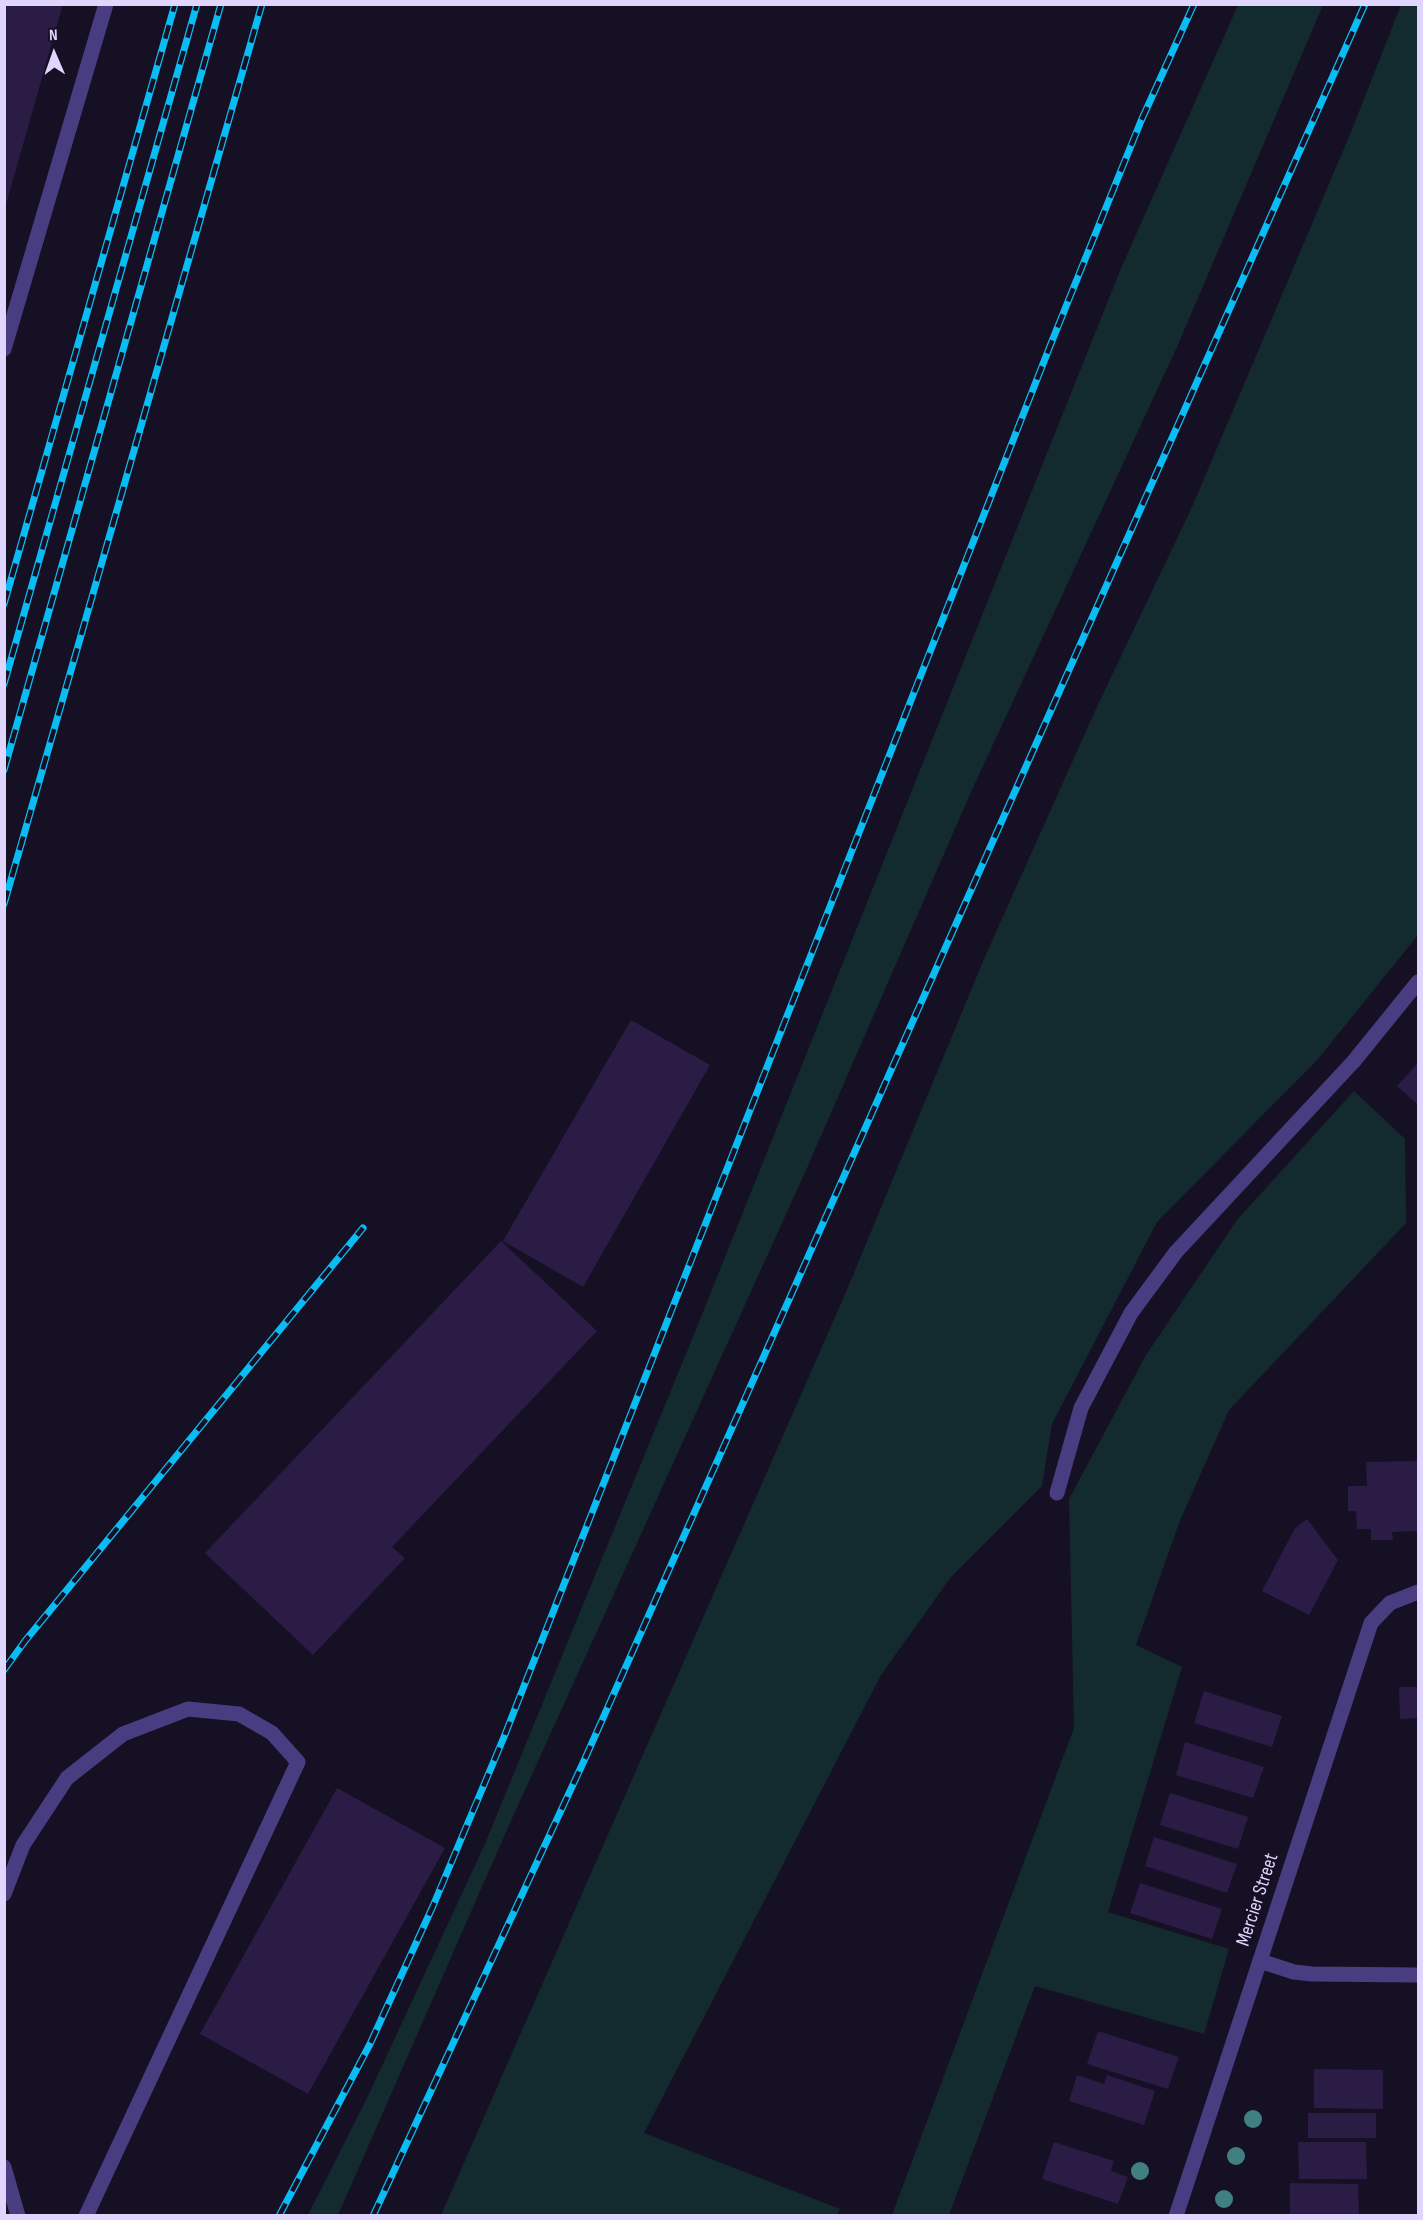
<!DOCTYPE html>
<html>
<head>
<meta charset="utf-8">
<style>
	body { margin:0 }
	#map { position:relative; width:1423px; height:2220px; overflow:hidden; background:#161024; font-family:"Sofia Sans Condensed",sans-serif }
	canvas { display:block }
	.frame { position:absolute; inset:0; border:6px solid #dfd5fd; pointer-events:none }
	.north { position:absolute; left:24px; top:24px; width:60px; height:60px; -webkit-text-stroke:4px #161024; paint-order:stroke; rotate:358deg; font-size:16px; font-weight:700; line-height:24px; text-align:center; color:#dfd5fd }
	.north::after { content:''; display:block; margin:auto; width:21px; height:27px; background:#dfd5fd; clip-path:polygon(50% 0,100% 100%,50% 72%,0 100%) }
</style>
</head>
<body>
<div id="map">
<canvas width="1423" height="2220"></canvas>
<div class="frame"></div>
<div class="north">N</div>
</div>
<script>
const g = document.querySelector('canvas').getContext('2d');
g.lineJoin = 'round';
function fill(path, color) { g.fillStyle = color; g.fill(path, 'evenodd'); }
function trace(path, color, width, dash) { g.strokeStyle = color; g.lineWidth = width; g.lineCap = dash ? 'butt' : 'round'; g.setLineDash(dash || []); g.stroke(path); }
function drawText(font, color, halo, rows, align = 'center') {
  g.font = font + ' "Sofia Sans Condensed",sans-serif'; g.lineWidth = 6; g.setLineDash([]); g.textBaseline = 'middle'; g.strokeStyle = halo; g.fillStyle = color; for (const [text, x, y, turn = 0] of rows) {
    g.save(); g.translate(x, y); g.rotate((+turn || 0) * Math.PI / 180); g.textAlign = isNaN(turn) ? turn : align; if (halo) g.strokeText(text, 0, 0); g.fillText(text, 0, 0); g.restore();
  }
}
const green = new Path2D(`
	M 1238,5 L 1323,5 L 1177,347 L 971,792 L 807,1168 L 510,1823 L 338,2215 L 308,2215 L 368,2096 L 484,1846 L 697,1327 L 1122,266 Z
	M 1401,5 L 1418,5 L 1418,935 L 1318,1059 L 1157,1222 L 1052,1424 L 1042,1486 L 951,1577 L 881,1675 L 644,2133 L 840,2209 L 837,2215 L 441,2215 L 846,1292 L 984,959 L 1095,711 L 1192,507 L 1351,132 Z
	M 1354,1091 L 1405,1139 L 1406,1223 L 1229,1410 L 1179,1523 L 1136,1645 L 1182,1667 L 1108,1912 L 1229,1949 L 1204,2034 L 1035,1986 L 949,2215 L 892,2215 L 1074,1728 L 1069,1499 L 1146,1355 L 1237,1220 Z`);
const building = new Path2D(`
	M 4,4 L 63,4 L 5,208 L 4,208 Z
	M 631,1020 L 710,1065 L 583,1287 L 503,1241 Z
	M 1418,1063 L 1418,1105 L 1397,1086 Z
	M 501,1241 L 597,1331 L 392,1547 L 405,1558 L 313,1655 L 205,1553 Z
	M 1418,1461 L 1418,1531 L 1392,1532 L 1393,1540 L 1371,1540 L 1371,1529 L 1357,1529 L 1356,1511 L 1348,1511 L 1348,1486 L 1367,1486 L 1366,1462 Z
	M 1307,1519 L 1338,1560 L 1309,1615 L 1262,1591 L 1295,1528 Z
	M 1399,1687 L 1418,1687 L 1418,1718 L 1400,1719 Z
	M 1204,1691 L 1282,1716 L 1272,1747 L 1194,1723 Z
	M 1185,1742 L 1264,1767 L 1253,1798 L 1176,1775 Z
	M 337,1788 L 445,1848 L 308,2094 L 200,2034 Z
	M 1170,1793 L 1248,1817 L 1238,1849 L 1160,1825 Z
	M 1154,1837 L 1237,1864 L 1227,1893 L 1145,1866 Z
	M 1140,1883 L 1222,1909 L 1212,1939 L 1130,1913 Z
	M 1098,2031 L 1179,2057 L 1168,2089 L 1087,2064 Z
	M 1314,2069 L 1383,2070 L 1383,2109 L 1314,2108 Z
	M 1077,2075 L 1104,2084 L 1107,2075 L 1155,2091 L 1144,2125 L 1069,2101 Z
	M 1308,2113 L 1376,2113 L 1376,2138 L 1308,2138 Z
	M 1054,2142 L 1114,2161 L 1111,2171 L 1128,2177 L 1118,2204 L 1042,2179 Z
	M 1298,2142 L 1366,2142 L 1367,2179 L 1299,2179 Z
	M 1290,2183 L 1358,2184 L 1359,2216 L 1290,2216 Z`);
const service = new Path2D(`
	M 4,349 L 106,4
	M 1057,1493 L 1081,1408 L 1131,1313 L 1176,1252 L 1354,1061
	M 4,1894 L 23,1845 L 67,1778 L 123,1734 L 188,1709 L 239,1714 L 272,1733 L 298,1762 L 86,2216
	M 1260,1961 L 1294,1972 L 1312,1974 L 1418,1975
	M 4,2167 L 18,2216`);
const minor = new Path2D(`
	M 1354,1061 L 1418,982
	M 1176,2216 L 1371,1623 L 1390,1603 L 1418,1592`);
const rail = new Path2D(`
	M 4,604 L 175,4
	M 4,684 L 197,4
	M 4,770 L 221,4
	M 4,904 L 262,4
	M 4,1670 L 25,1641 L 363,1228
	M 279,2216 L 370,2044 L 433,1906 L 504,1737 L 1052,341 L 1141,121 L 1194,4
	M 373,2216 L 583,1763 L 1365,4`);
const trees = [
	[1253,2119],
	[1236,2156],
	[1140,2171],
	[1224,2199]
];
const streetNames = [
	["Mercier Street",1258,1900,-72]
];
fill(green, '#132b2e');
fill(building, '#2a1c45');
trace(service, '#493d81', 15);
trace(minor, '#493d81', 15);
trace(rail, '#0abcf4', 7);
trace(rail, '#161024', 4.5, [14]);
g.fillStyle = '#408082';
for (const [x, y] of trees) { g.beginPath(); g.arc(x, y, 9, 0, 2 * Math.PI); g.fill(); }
drawText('20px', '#dfd5fd', '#161024', streetNames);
</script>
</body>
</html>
